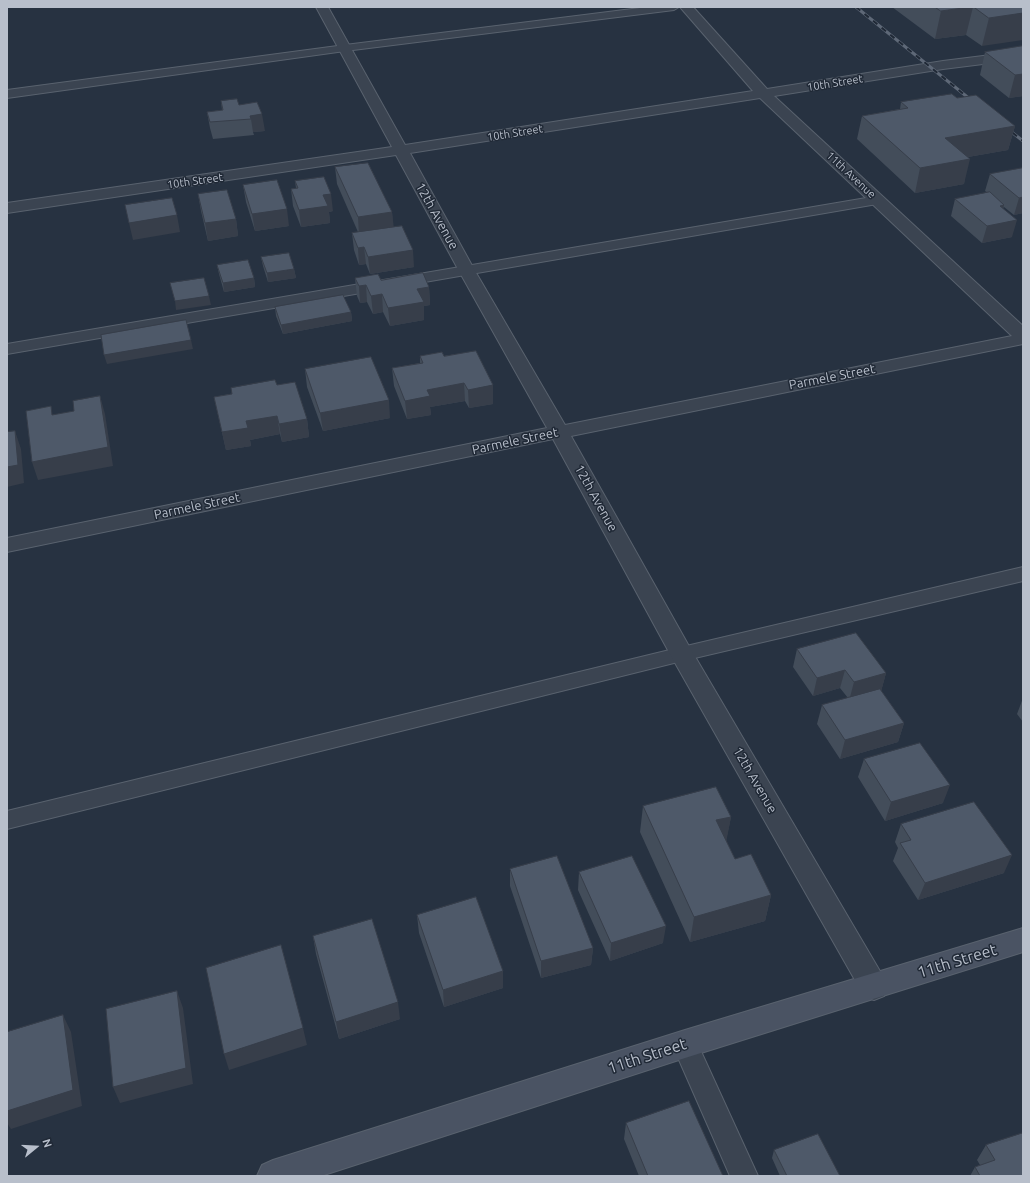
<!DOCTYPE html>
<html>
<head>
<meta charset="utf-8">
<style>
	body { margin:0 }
	#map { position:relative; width:1030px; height:1183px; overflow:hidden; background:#273241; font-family:Ubuntu,sans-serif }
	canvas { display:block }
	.frame { position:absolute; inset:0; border:8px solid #b8bfcb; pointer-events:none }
	.north { position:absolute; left:16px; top:1127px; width:40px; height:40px; -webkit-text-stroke:3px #202936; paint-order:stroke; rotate:72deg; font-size:11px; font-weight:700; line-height:16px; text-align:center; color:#b8bfcb }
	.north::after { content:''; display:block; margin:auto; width:14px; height:18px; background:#b8bfcb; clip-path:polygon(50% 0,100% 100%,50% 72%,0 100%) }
</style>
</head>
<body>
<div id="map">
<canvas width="1030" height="1183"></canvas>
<div class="frame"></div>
<div class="north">N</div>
</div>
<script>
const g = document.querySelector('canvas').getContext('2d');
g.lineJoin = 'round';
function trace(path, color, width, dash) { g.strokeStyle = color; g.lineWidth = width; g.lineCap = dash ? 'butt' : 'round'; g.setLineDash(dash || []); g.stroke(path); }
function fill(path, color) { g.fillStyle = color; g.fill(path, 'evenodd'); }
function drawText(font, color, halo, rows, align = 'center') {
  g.font = font + ' Ubuntu,sans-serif'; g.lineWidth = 3; g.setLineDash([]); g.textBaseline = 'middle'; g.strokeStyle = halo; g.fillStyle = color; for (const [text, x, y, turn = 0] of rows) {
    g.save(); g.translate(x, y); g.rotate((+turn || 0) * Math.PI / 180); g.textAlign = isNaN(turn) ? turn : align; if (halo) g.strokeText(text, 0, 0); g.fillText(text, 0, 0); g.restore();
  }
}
const service = new Path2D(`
	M 648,7 L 679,7 L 674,10 L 345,51 L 7,98 L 7,90 L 345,45 Z
	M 878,196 L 883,197 L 885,200 L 883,203 L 7,354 L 7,344 Z
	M 1023,567 L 1023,581 L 682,661 L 7,829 L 7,811 L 682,647 Z
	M 685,1032 L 694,1036 L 758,1176 L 730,1176 L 672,1044 L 676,1036 Z`);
const minor = new Path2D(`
	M 316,7 L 328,7 L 405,145 L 753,91 L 680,7 L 693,7 L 767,89 L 943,61 L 1023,51 L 1023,59 L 943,69 L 774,96 L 1023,326 L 1023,344 L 571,436 L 690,648 L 884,978 L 888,987 L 884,996 L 874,1000 L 864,996 L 670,654 L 553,439 L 7,552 L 7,538 L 547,428 L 459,271 L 396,155 L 7,213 L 7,203 L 392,147 ZM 760,98 L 1012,336 L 565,425 L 475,271 L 410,153 Z`);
const secondary = new Path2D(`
	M 1023,928 L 1023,952 L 685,1058 L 321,1176 L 257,1176 L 262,1165 L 273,1160 L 685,1030 Z`);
const rail = new Path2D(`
	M 856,7 L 976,104
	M 1004,126 L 1023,141`);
const wall = new Path2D(`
	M 892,7 L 1023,7 L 982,46 L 966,35 L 935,39 Z
	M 1023,46 L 1023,96 L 1009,98 L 980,75 L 985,52 Z
	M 221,101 L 239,105 L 265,131 L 253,132 L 254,135 L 213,139 L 210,128 L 207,112 L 222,110 Z
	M 901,102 L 1015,126 L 1008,150 L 968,157 L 964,184 L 915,193 L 857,139 L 862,116 L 900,109 Z
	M 335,167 L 392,212 L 393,227 L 414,267 L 370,274 L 366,264 L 359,265 L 354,250 L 352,233 L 358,232 L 337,184 Z
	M 1023,168 L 1023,213 L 1014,215 L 1004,207 L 1003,208 L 1012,237 L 982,243 L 951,216 L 955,199 L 988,193 L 985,191 L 990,174 Z
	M 295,181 L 333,211 L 329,212 L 330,223 L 301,227 L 293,206 L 291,189 L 296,188 Z
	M 243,185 L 289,226 L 255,231 L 246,202 Z
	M 198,194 L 236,219 L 238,236 L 208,241 L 201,211 Z
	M 261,257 L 294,269 L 296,278 L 268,282 L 263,266 Z
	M 217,265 L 254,278 L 255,287 L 224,292 L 219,274 Z
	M 355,278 L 381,280 L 429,287 L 430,305 L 424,306 L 424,320 L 390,326 L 383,312 L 373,314 L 367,302 L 360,303 L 357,296 Z
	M 275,307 L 351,312 L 352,321 L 283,334 L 276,316 Z
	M 420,356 L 444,356 L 493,404 L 469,408 L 465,401 L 430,407 L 431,415 L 407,419 L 394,386 L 392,368 L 420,363 Z
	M 305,369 L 390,418 L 323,431 L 307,387 Z
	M 277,385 L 307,419 L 309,437 L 282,442 L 280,434 L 250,440 L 251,446 L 226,450 L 214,397 Z
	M 797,649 L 886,673 L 881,691 L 904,723 L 898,742 L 840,759 L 817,724 L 822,705 L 848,698 L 840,688 L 813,696 L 793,667 Z
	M 1023,698 L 1023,722 L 1017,714 Z
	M 864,759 L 943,803 L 885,821 L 858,777 Z
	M 643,806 L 731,817 L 726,840 L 735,859 L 771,895 L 765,921 L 690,942 L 640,832 Z
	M 901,824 L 1004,873 L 918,900 L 893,861 L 898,848 L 895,842 Z
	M 510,869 L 593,948 L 591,965 L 541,978 L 510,886 Z
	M 579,872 L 663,943 L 610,961 L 578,890 Z
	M 417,915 L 503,971 L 503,988 L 444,1007 L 419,933 Z
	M 313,936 L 400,1019 L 339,1039 L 316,954 Z
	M 626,1123 L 723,1176 L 639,1176 L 624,1139 Z
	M 986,1145 L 1023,1176 L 970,1176 L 975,1167 L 980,1165 L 977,1160 Z
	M 774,1150 L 840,1176 L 780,1176 L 772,1158 Z`);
const shadedWall = new Path2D(`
	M 970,7 L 973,7 L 966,35 L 935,39 L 941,11 Z
	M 1023,13 L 1023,40 L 982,46 L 989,18 Z
	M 1023,74 L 1023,96 L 1009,98 L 1015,75 Z
	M 262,114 L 265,131 L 253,132 L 251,119 L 250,116 Z
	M 1015,126 L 1008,150 L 939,162 L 945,138 Z
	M 970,159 L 964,184 L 915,193 L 920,168 Z
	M 331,194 L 333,211 L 329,212 L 330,223 L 301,227 L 299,210 L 323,195 Z
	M 1023,197 L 1023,213 L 1014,215 L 1019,198 Z
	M 1004,205 L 1000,222 L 1000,206 Z
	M 287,209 L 289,226 L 255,231 L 252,214 Z
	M 392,212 L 394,229 L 359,235 L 358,217 Z
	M 177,215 L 180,232 L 133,240 L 129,223 Z
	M 236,219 L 238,236 L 208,241 L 205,223 Z
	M 1017,220 L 1012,237 L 982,243 L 987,226 Z
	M 364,247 L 366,264 L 359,265 L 358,248 Z
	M 413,250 L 414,267 L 370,274 L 368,257 Z
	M 294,269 L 296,278 L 268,282 L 267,273 Z
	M 254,278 L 255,287 L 224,292 L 223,283 Z
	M 366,285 L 367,302 L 360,303 L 359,286 Z
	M 429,287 L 430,305 L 424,306 L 424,320 L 390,326 L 388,308 L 417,289 Z
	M 382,294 L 383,312 L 373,314 L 371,296 Z
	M 209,296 L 211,305 L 176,310 L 175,301 Z
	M 351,312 L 352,321 L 283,334 L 281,325 Z
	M 191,340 L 193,349 L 107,364 L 104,355 Z
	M 464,383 L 465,401 L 430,407 L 431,415 L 407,419 L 405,401 L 427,390 Z
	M 493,385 L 493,404 L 469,408 L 468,390 Z
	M 100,396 L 105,414 L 113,466 L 38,480 L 32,462 Z
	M 389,400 L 390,418 L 323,431 L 320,413 Z
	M 277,416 L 280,434 L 250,440 L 251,446 L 226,450 L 222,432 L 246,421 Z
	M 307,419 L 309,437 L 282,442 L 279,424 Z
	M 15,431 L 21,449 L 24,483 L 7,487 L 7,467 Z
	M 845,670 L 840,688 L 813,696 L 817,678 Z
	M 886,673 L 881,692 L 849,701 L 854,682 Z
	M 904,723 L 898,742 L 840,759 L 845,740 Z
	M 950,785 L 943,803 L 885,821 L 891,802 Z
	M 731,817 L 726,843 L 716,820 Z
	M 1012,855 L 1004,873 L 918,900 L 925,883 Z
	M 771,895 L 765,921 L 690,942 L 694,917 Z
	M 666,926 L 663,943 L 610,961 L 611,943 Z
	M 593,948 L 591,965 L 541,978 L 541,961 Z
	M 503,971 L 503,988 L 444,1007 L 443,990 Z
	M 177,991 L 183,1008 L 193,1084 L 120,1103 L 113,1087 Z
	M 398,1002 L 400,1019 L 339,1039 L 336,1022 Z
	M 63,1015 L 71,1032 L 82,1106 L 11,1129 L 7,1123 L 7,1111 Z
	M 303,1028 L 307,1045 L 229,1070 L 224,1054 Z`);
const building = new Path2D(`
	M 935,7 L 970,7 L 941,11 Z
	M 974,7 L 1023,7 L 1023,13 L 989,18 Z
	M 1023,46 L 1023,74 L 1015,75 L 985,52 Z
	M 952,94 L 957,98 L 976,95 L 1015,126 L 945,138 L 970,159 L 920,168 L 862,116 L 908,108 L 901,102 Z
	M 237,99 L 239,105 L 257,102 L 262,114 L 250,116 L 251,119 L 210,122 L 207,112 L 223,110 L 221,101 Z
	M 368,163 L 392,212 L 358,217 L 335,167 Z
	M 1023,168 L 1023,197 L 1019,198 L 990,174 Z
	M 324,177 L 331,194 L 323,195 L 328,206 L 299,210 L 291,189 L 298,188 L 295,181 Z
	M 277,180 L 287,209 L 252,214 L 243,185 Z
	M 227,190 L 236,219 L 205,223 L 198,194 Z
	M 990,192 L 1004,205 L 1000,206 L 1017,220 L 987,226 L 955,199 Z
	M 172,198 L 177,215 L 129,223 L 125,205 Z
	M 402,226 L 413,250 L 368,257 L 364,247 L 358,248 L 352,233 Z
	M 289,253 L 294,269 L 267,273 L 261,257 Z
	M 248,260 L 254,278 L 223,283 L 217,265 Z
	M 423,273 L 429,287 L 417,289 L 424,302 L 388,308 L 382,294 L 371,296 L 366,285 L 359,286 L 355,278 L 378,274 L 381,280 Z
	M 204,278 L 209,296 L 175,301 L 170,283 Z
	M 343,295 L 351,312 L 281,325 L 275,307 Z
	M 186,320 L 191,340 L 104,355 L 101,335 Z
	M 476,351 L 493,385 L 468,390 L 464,383 L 427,390 L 430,396 L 405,401 L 392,368 L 423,363 L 420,356 L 442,352 L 444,356 Z
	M 371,357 L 389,400 L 320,413 L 305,369 Z
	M 275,380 L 277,385 L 295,382 L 307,419 L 279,424 L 277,416 L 246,421 L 248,428 L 222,432 L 214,397 L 232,394 L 231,388 Z
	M 100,396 L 108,447 L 32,462 L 26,411 L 51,406 L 52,415 L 74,411 L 73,401 Z
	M 15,431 L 18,465 L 7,467 L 7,432 Z
	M 856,633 L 886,673 L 854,682 L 845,670 L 817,678 L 797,649 Z
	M 880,689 L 904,723 L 845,740 L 822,705 Z
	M 920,743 L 950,785 L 891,802 L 864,759 Z
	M 716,787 L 731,817 L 716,820 L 735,859 L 751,854 L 771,895 L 694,917 L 643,806 Z
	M 974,802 L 1012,855 L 925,883 L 900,843 L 911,840 L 901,824 Z
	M 557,856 L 593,948 L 541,961 L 510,869 Z
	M 632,856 L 666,926 L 611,943 L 579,872 Z
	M 476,897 L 503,971 L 443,990 L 417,915 Z
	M 372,919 L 398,1002 L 336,1022 L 313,936 Z
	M 281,945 L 303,1028 L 224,1054 L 206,968 Z
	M 177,991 L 186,1068 L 113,1087 L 106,1009 Z
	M 63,1015 L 73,1090 L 7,1111 L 7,1032 Z
	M 689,1101 L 723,1176 L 648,1176 L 626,1123 Z
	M 1023,1133 L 1023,1176 L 980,1176 L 975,1167 L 995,1160 L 986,1145 Z
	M 818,1134 L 840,1176 L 787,1176 L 774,1150 Z`);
const farStreetnames = [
	["10th Street",835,83,-9],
	["10th Street",515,133,-9],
	["11th Avenue",851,175,43],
	["10th Street",195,181,-8]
];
const streetNames = [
	["12th Avenue",437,216,61],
	["Parmele Street",832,377,-11],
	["Parmele Street",515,441,-12],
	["12th Avenue",596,498,61],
	["Parmele Street",197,506,-12],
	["12th Avenue",755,780,60]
];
const nearStreetnames = [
	["11th Street",957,961,-17],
	["11th Street",647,1056,-18]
];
trace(service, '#59626e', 2);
trace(minor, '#59626e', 2);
trace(secondary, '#59626e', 2);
fill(service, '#3b4451');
fill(minor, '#3b4451');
fill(secondary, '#4a5363');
trace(rail, '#5e6877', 3);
trace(rail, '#202936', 2, [5.5]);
fill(wall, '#434d5a');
fill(shadedWall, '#373e4a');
fill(building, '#4e5969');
trace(building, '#373e4a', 1);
drawText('11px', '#b8bfcb', '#202936', farStreetnames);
drawText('13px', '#b8bfcb', '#202936', streetNames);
drawText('16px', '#b8bfcb', '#202936', nearStreetnames);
</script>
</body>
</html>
